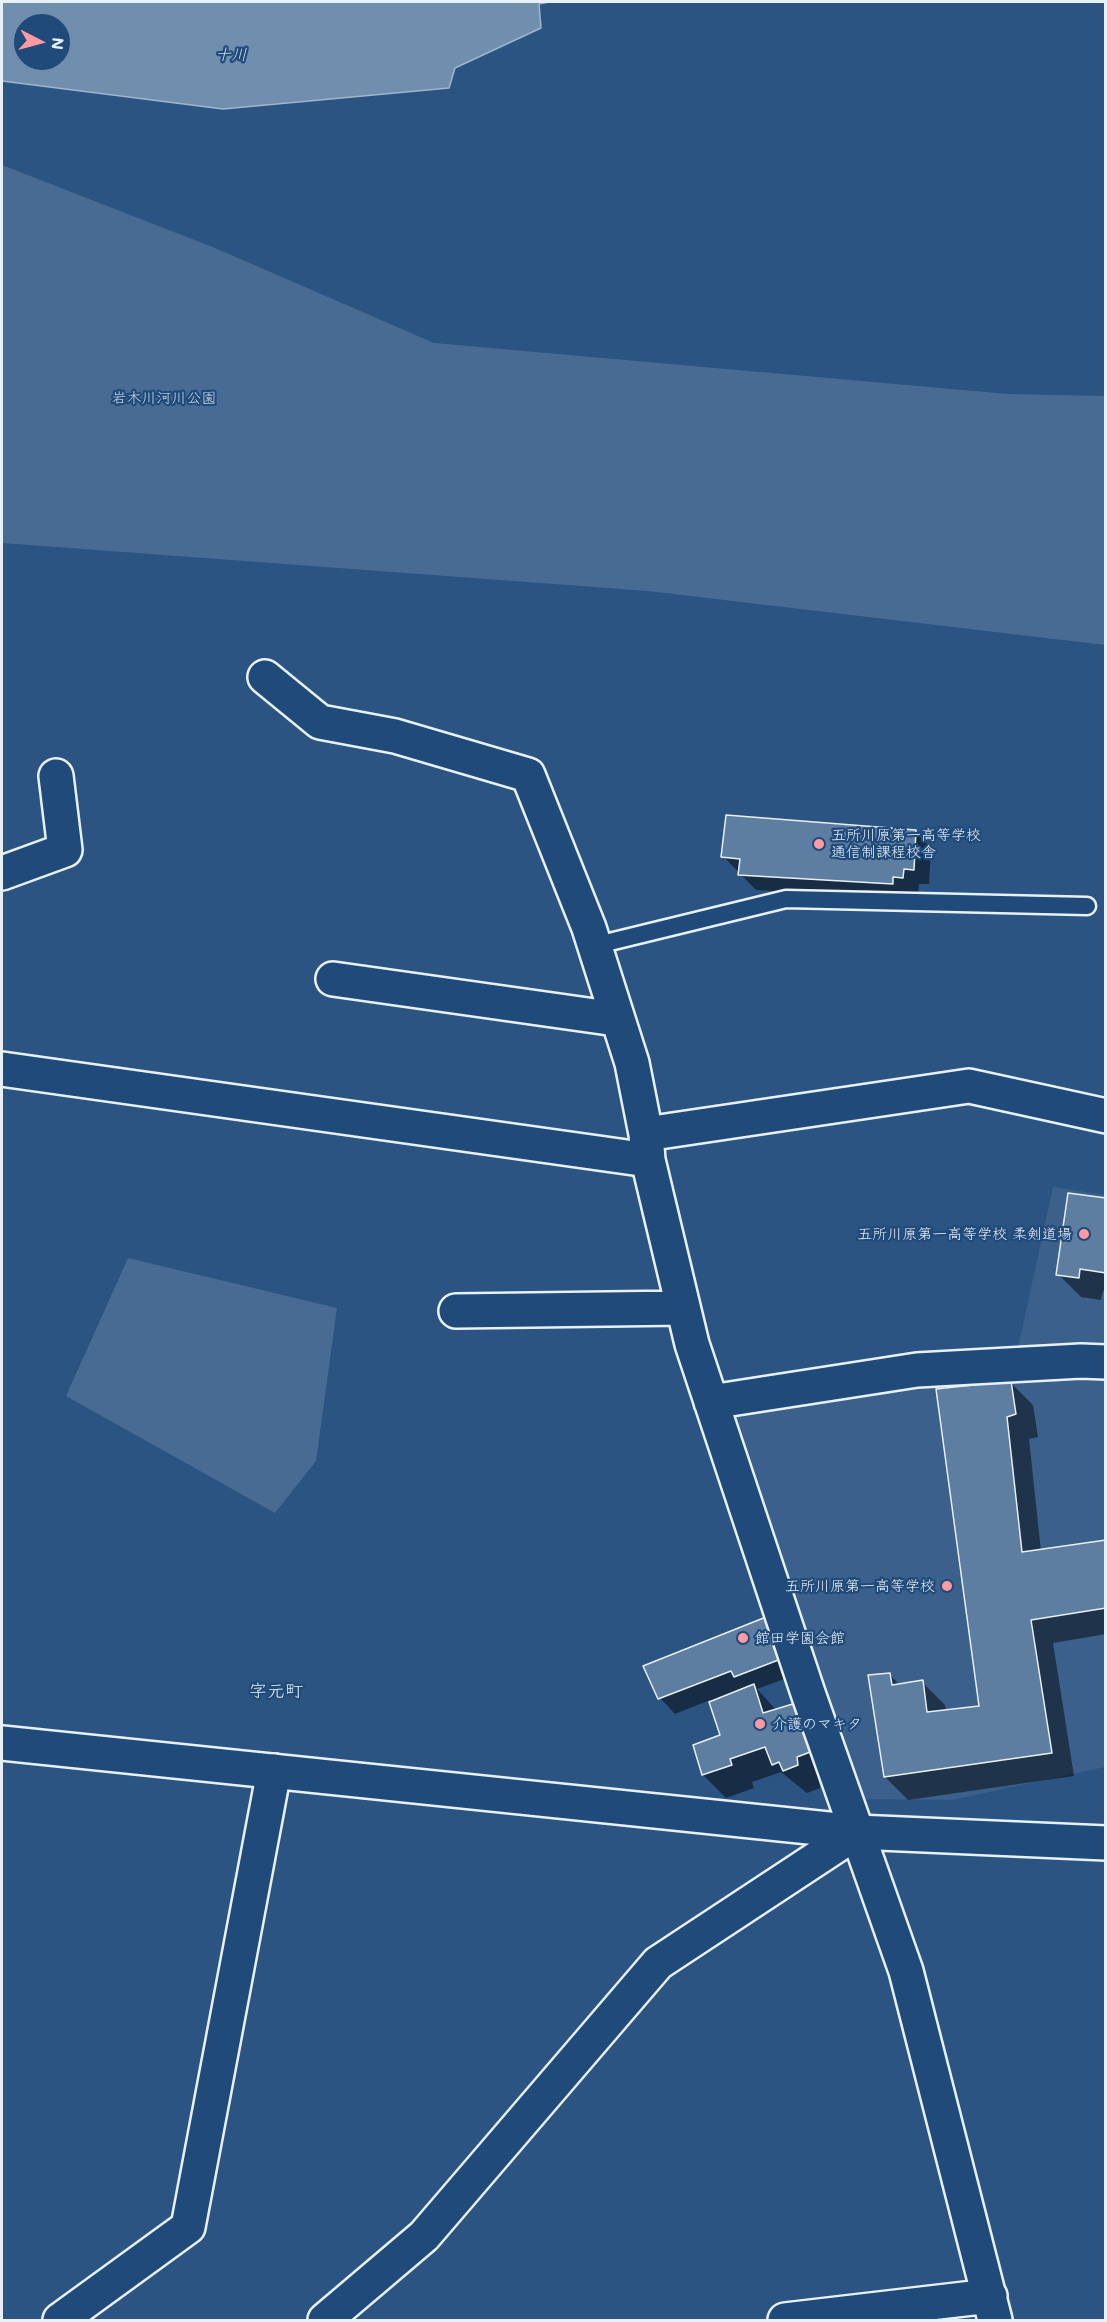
<!DOCTYPE html>
<html>
<head>
<meta charset="utf-8">
<style>
	body { margin:0 }
	#map { position:relative; width:1107px; height:2322px; overflow:hidden; background:#2b5482; font-family:Mali,sans-serif }
	canvas { display:block }
	.frame { position:absolute; inset:0; border:3px solid #e8f1f8; pointer-events:none }
	.north { position:absolute; left:12px; top:12px; width:60px; height:60px; box-sizing:border-box; background:#1f4a7a; border:2px solid #6f8dac; border-radius:50%; rotate:96deg; font-size:16px; font-weight:700; line-height:24px; text-align:center; color:#e8f1f8 }
	.north::after { content:''; display:block; margin:auto; width:21px; height:27px; background:#ff9aa2; clip-path:polygon(50% 0,100% 100%,50% 72%,0 100%) }
</style>
</head>
<body>
<div id="map">
<canvas width="1107" height="2322"></canvas>
<div class="frame"></div>
<div class="north">N</div>
</div>
<script>
const g = document.querySelector('canvas').getContext('2d');
g.lineJoin = 'round';
function fill(path, color) { g.fillStyle = color; g.fill(path, 'evenodd'); }
function trace(path, color, width, dash) { g.strokeStyle = color; g.lineWidth = width; g.lineCap = dash ? 'butt' : 'round'; g.setLineDash(dash || []); g.stroke(path); }
function drawText(font, color, halo, rows, align = 'center') {
  g.font = font + ' Mali,"Klee One",sans-serif'; g.lineWidth = 4.5; g.setLineDash([]); g.textBaseline = 'middle'; g.strokeStyle = halo; g.fillStyle = color; for (const [text, x, y, turn = 0] of rows) {
    g.save(); g.translate(x, y); g.rotate((+turn || 0) * Math.PI / 180); g.textAlign = isNaN(turn) ? turn : align; if (halo) g.strokeText(text, 0, 0); g.fillText(text, 0, 0); g.restore();
  }
}
const built = new Path2D(`
	M 1053,1187 L 1105,1195 L 1105,1767 L 952,1800 L 862,1799 L 727,1405 L 1017,1352 Z`);
const green = new Path2D(`
	M 2,165 L 215,248 L 434,343 L 1008,394 L 1105,396 L 1105,645 L 648,591 L 2,543 Z
	M 128,1258 L 337,1308 L 316,1461 L 275,1513 L 66,1396 Z`);
const water = new Path2D(`
	M 2,2 L 549,2 L 539,4 L 541,28 L 455,68 L 449,88 L 223,109 L 2,81 ZM 24,24 L 60,24 L 60,60 L 24,60 Z`);
const shadow = new Path2D(`
	M 915,832 L 931,847 L 929,884 L 919,884 L 918,893 L 908,892 L 908,899 L 756,890 L 723,856 Z
	M 1106,1200 L 1106,1292 L 1103,1291 L 1101,1300 L 1081,1297 L 1058,1274 Z
	M 1010,1382 L 1033,1405 L 1038,1437 L 1029,1439 L 1041,1551 L 1106,1541 L 1106,1634 L 1053,1643 L 1074,1776 L 908,1800 L 885,1777 L 889,1674 L 900,1685 L 922,1682 L 945,1705 L 946,1711 L 981,1707 L 938,1390 Z
	M 766,1619 L 795,1675 L 757,1689 L 835,1774 L 819,1780 L 820,1788 L 807,1793 L 781,1772 L 752,1782 L 754,1788 L 726,1798 L 703,1775 L 722,1736 L 710,1700 L 675,1714 L 660,1698 Z`);
const building = new Path2D(`
	M 726,815 L 916,830 L 914,870 L 904,869 L 903,878 L 893,877 L 893,884 L 738,875 L 740,859 L 721,857 Z
	M 1068,1193 L 1106,1198 L 1106,1273 L 1080,1269 L 1079,1278 L 1056,1275 Z
	M 1011,1381 L 1016,1414 L 1007,1417 L 1022,1552 L 1106,1540 L 1106,1608 L 1031,1620 L 1052,1753 L 884,1777 L 868,1675 L 890,1673 L 892,1685 L 923,1680 L 927,1712 L 979,1706 L 936,1389 Z
	M 766,1617 L 781,1659 L 734,1677 L 731,1671 L 658,1699 L 643,1666 Z
	M 754,1684 L 763,1713 L 796,1703 L 813,1751 L 797,1757 L 798,1765 L 783,1771 L 779,1762 L 772,1765 L 765,1747 L 730,1759 L 732,1765 L 702,1775 L 693,1745 L 720,1735 L 709,1702 Z`);
const service = new Path2D(`
	M 593,946 L 786,899 L 1087,906`);
const minor = new Path2D(`
	M 265,677 L 320,722 L 395,736 L 528,775 L 589,928 L 632,1063 L 646,1134 L 648,1160 L 692,1344 L 808,1693 L 906,1971 L 995,2320
	M 2,873 L 65,850 L 56,776
	M 333,979 L 616,1019
	M 2,1069 L 648,1160
	M 646,1134 L 969,1086 L 1106,1116
	M 456,1311 L 683,1308
	M 711,1402 L 917,1370 L 1081,1361 L 1106,1362
	M 60,2320 L 188,2227 L 274,1771
	M 325,2320 L 424,2236 L 658,1963 L 857,1832
	M 785,2320 L 990,2296`);
const tertiary = new Path2D(`
	M 2,1743 L 857,1832 L 1106,1843`);
const markers = [
	[819,844,6,"#ff9aa2"],
	[1084,1234,6,"#ff9aa2"],
	[947,1586,6,"#ff9aa2"],
	[743,1638,6,"#ff9aa2"],
	[760,1724,6,"#ff9aa2"]
];
const parkNames = [
	["岩木川河川公園",164,398]
];
const poiNames = [
	["五所川原第一高等学校",831,835],
	["通信制課程校舎",831,852],
	["五所川原第一高等学校 柔剣道場",1072,1234,"right"],
	["五所川原第一高等学校",935,1586,"right"],
	["館田学園会館",755,1638],
	["介護のマキタ",772,1724]
];
const waterNames = [
	["十川",231,55]
];
const quarterNames = [
	["字元町",276,1691]
];
fill(built, '#3a608b');
fill(green, '#476b93');
fill(water, '#708ead');
trace(water, '#a0b6cb', 1.5);
fill(shadow, '#0007');
fill(building, '#5d7da1');
trace(building, '#e8f1f8', 1.5);
trace(service, '#e8f1f8', 21);
trace(minor, '#e8f1f8', 38);
trace(tertiary, '#e8f1f8', 38);
trace(service, '#1f4a7a', 16);
trace(minor, '#1f4a7a', 33);
trace(tertiary, '#1f4a7a', 33);
for (const [x, y, r, color] of markers) { const dot = new Path2D(); dot.arc(x, y, r, 0, 2 * Math.PI); g.fillStyle = color; g.fill(dot); trace(dot, '#1f4a7a', 2); }
drawText('15px', '#d0dde9', '#1f4a7a', parkNames);
drawText('15px', '#e8f1f8', '#1f4a7a', poiNames, 'left');
drawText('italic 16px', '#d0dde9', '#1f4a7a', waterNames);
drawText('18px', '#e8f1f8', '#1f4a7a', quarterNames);
</script>
</body>
</html>
